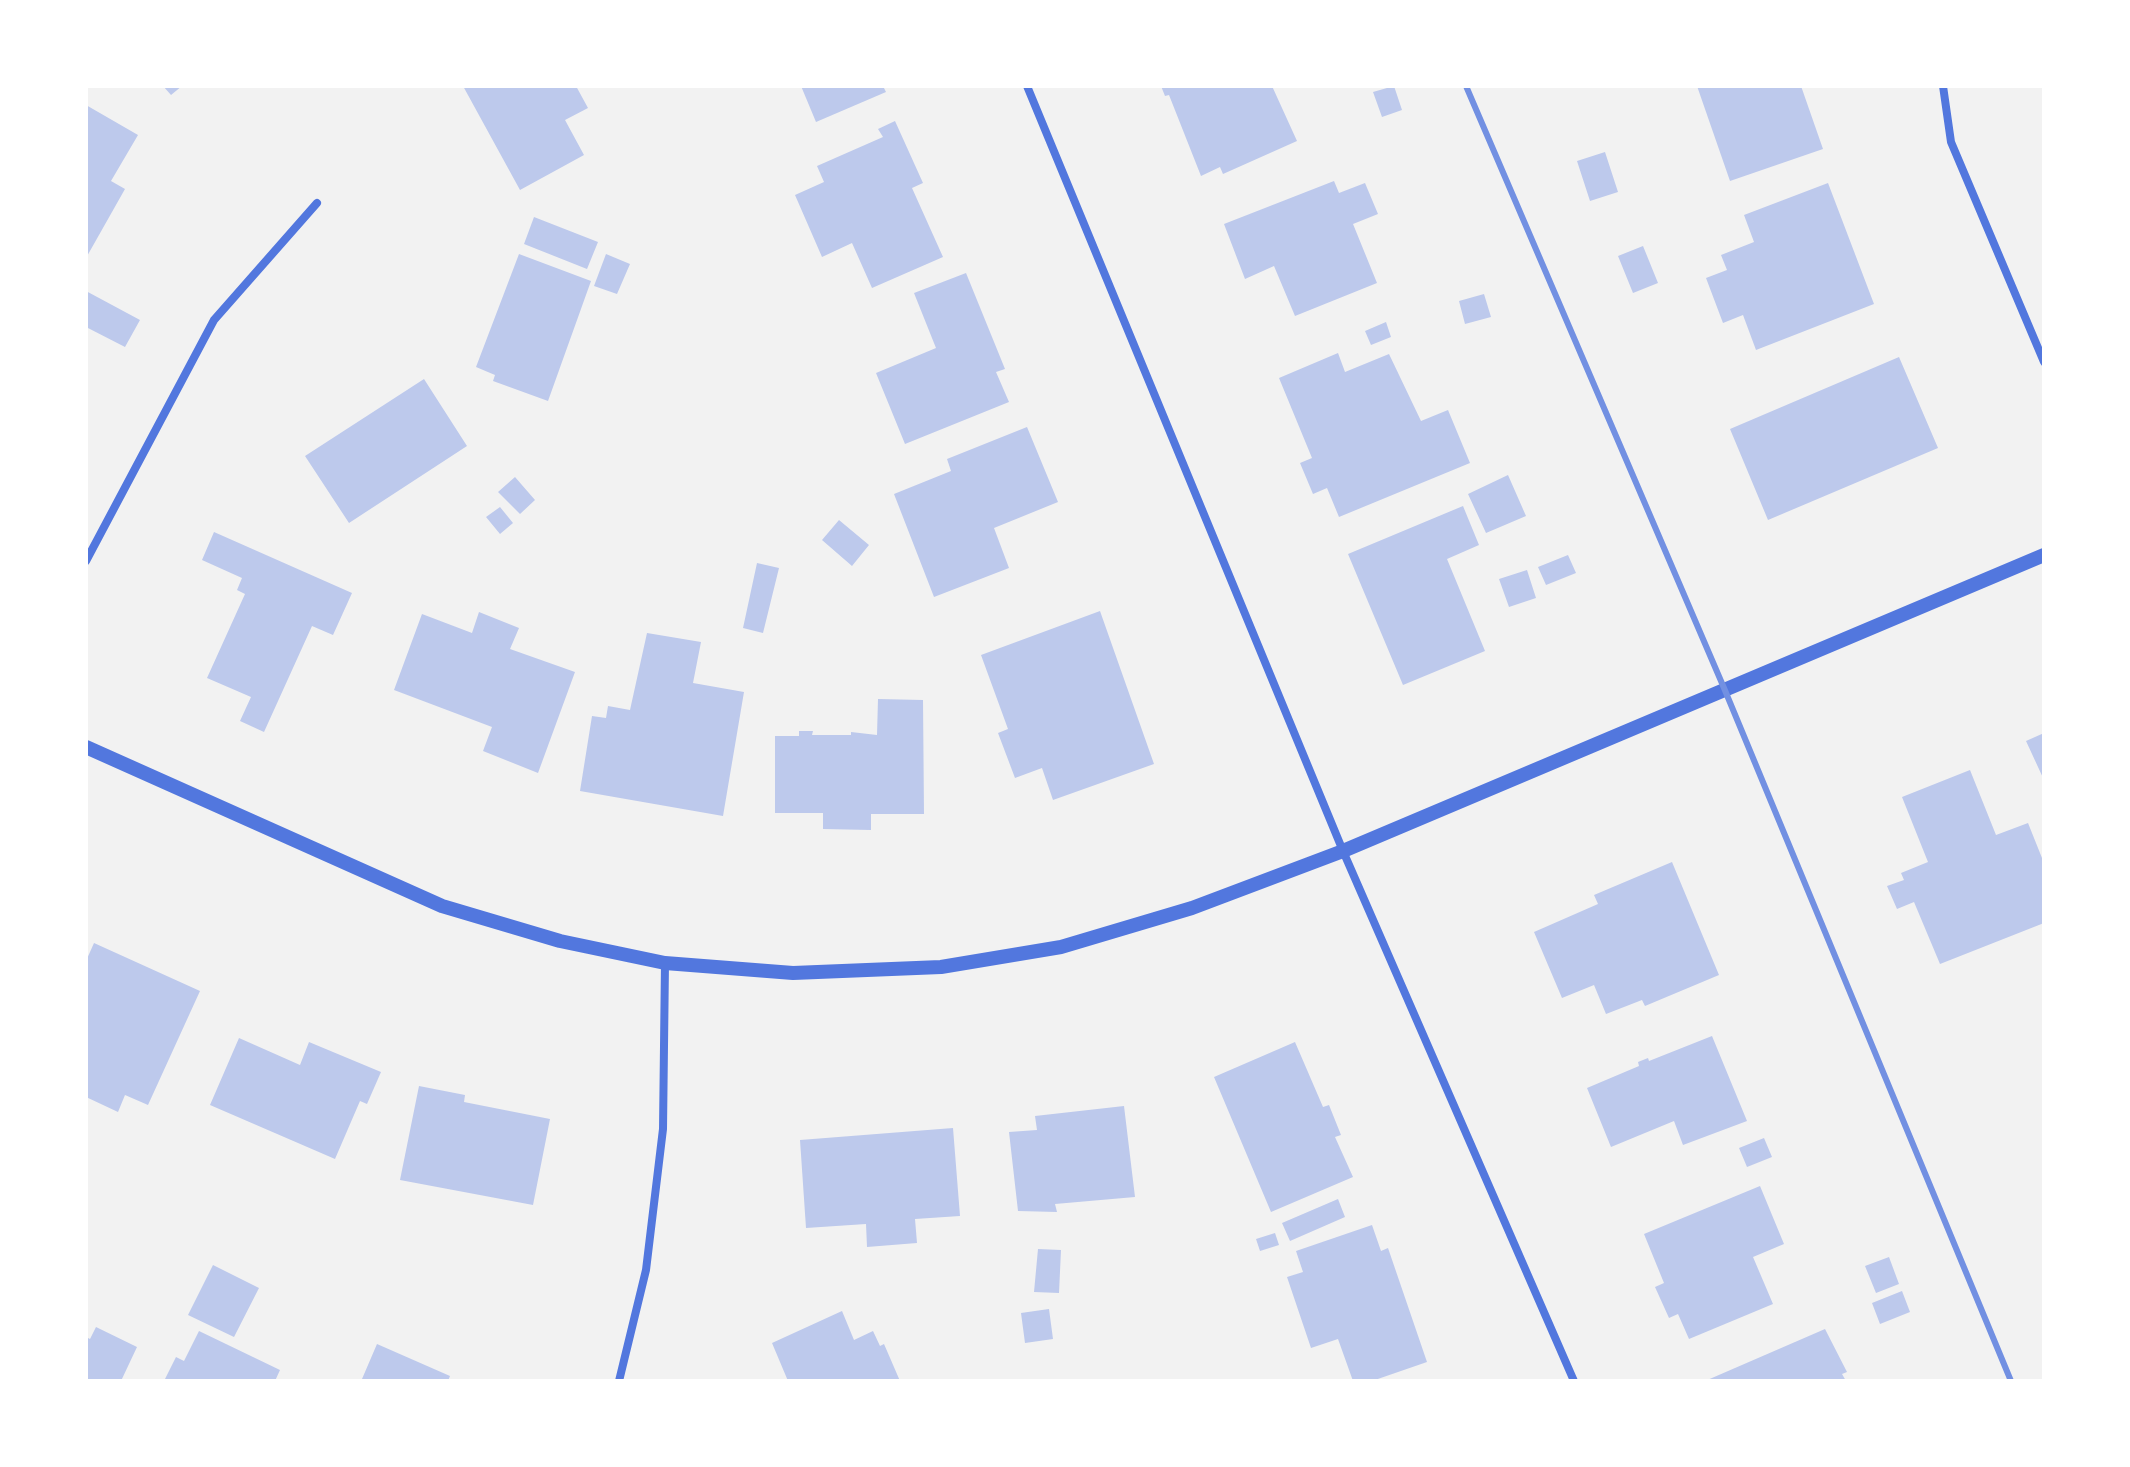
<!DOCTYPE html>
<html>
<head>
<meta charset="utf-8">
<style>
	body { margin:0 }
	#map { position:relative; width:2130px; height:1467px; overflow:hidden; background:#f2f2f2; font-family:"Source Sans 3",sans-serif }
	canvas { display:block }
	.frame { position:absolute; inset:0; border:88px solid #fff; pointer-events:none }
</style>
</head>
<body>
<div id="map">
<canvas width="2130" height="1467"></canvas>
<div class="frame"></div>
</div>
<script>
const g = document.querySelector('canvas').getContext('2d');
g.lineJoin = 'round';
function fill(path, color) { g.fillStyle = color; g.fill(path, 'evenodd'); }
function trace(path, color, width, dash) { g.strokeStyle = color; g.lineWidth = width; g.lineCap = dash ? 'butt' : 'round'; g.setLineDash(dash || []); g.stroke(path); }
const building = new Path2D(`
	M 163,86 L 182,86 L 171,95 Z
	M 463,86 L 576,86 L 588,108 L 565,120 L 584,155 L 520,190 Z
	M 801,86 L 883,86 L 886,92 L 816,122 Z
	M 1161,86 L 1272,86 L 1297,141 L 1223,174 L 1220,167 L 1201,176 L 1169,95 L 1165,96 Z
	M 1394,86 L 1402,110 L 1382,117 L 1373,92 Z
	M 1697,86 L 1801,86 L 1823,149 L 1730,181 Z
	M 86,105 L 138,135 L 111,181 L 125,189 L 86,258 Z
	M 895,121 L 923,183 L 912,188 L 943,257 L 872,288 L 852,243 L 822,257 L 795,195 L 824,182 L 817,166 L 883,137 L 878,129 Z
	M 1605,152 L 1618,192 L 1590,201 L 1577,161 Z
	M 1334,181 L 1339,193 L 1365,183 L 1378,214 L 1353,224 L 1377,283 L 1295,316 L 1274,266 L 1245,279 L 1224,224 Z
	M 1828,183 L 1874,304 L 1756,350 L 1743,315 L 1723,323 L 1706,278 L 1727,270 L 1721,255 L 1754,242 L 1744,215 Z
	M 534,217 L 598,242 L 587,269 L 524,244 Z
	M 1643,246 L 1658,283 L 1633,293 L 1618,256 Z
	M 519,254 L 591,281 L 548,401 L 493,381 L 495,375 L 476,367 Z
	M 606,254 L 630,264 L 617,294 L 594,286 Z
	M 966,273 L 1005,369 L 996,372 L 1009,402 L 905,444 L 876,373 L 936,348 L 914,293 Z
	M 86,291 L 140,320 L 125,347 L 86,327 Z
	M 1484,294 L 1491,317 L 1465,324 L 1459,301 Z
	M 1386,322 L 1391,337 L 1371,345 L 1365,331 Z
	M 1338,353 L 1345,372 L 1389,354 L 1421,421 L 1448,410 L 1470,463 L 1339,517 L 1327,488 L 1313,494 L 1300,463 L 1312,458 L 1279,378 Z
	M 1899,357 L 1938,448 L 1768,520 L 1730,429 Z
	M 424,379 L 467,446 L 349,523 L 305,456 Z
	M 1027,427 L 1058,502 L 994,528 L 1009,568 L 934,597 L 894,494 L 951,471 L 947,459 Z
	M 1508,475 L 1526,516 L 1486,533 L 1468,494 Z
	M 515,477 L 535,500 L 520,514 L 498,492 Z
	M 1463,506 L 1479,545 L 1447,559 L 1485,651 L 1403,685 L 1348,554 Z
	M 500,507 L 513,523 L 500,534 L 486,517 Z
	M 839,520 L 869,545 L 852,566 L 822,540 Z
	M 214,532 L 352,593 L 333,635 L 312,626 L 264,732 L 240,721 L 251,697 L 207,678 L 245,594 L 237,590 L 242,578 L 202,560 Z
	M 1568,555 L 1576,573 L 1546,585 L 1538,567 Z
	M 757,563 L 779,568 L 763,633 L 743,628 Z
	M 1527,570 L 1536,598 L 1509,607 L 1499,579 Z
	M 1100,611 L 1154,764 L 1053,800 L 1042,768 L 1015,778 L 998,733 L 1008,729 L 981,655 Z
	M 479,612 L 519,628 L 510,649 L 575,672 L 538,773 L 483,751 L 492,727 L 394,690 L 422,614 L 472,633 Z
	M 647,633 L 701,642 L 693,683 L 744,692 L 723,816 L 580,791 L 592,716 L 606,718 L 608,706 L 630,710 Z
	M 878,699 L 923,700 L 924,814 L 871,814 L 871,830 L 823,829 L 823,813 L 775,813 L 775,736 L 799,736 L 799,731 L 813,731 L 812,735 L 851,735 L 851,732 L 877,735 Z
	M 2044,733 L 2044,780 L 2026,741 Z
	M 1970,770 L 1996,835 L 2028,823 L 2044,863 L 2044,923 L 1940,964 L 1914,902 L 1897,909 L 1887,886 L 1904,880 L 1901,873 L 1928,862 L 1902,797 Z
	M 1672,862 L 1719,975 L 1645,1006 L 1642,1000 L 1606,1014 L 1594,985 L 1562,998 L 1534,932 L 1598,904 L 1594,895 Z
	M 94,943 L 200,991 L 148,1105 L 125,1095 L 118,1112 L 86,1097 L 86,961 Z
	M 1712,1036 L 1747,1121 L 1683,1145 L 1674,1121 L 1611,1147 L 1587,1088 L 1639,1066 L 1638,1062 L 1648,1058 L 1649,1061 Z
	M 239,1038 L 300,1065 L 309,1042 L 381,1072 L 367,1104 L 360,1101 L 335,1159 L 210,1105 Z
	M 1295,1042 L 1323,1107 L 1329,1105 L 1341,1135 L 1335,1137 L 1353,1177 L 1271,1212 L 1214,1077 Z
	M 419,1086 L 465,1095 L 464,1102 L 550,1119 L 533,1205 L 400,1180 Z
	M 1124,1106 L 1135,1197 L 1055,1204 L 1057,1212 L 1018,1211 L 1009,1132 L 1037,1130 L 1035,1116 Z
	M 953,1128 L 960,1216 L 915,1219 L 917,1243 L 867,1247 L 866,1224 L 806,1228 L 800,1140 Z
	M 1764,1138 L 1772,1157 L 1747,1167 L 1739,1148 Z
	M 1760,1186 L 1784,1244 L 1753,1257 L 1773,1304 L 1689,1339 L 1678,1314 L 1669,1318 L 1655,1287 L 1664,1283 L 1644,1234 Z
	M 1338,1199 L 1345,1217 L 1290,1241 L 1282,1223 Z
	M 1372,1225 L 1381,1251 L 1388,1248 L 1427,1362 L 1372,1381 L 1353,1381 L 1338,1339 L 1311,1348 L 1287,1277 L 1303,1272 L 1296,1251 Z
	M 1275,1233 L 1279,1245 L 1260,1251 L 1256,1239 Z
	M 1038,1249 L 1061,1250 L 1059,1293 L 1034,1292 Z
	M 1889,1257 L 1899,1284 L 1876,1293 L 1865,1266 Z
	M 213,1265 L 259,1288 L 234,1337 L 188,1315 Z
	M 1902,1291 L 1910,1312 L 1880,1324 L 1872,1303 Z
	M 1049,1309 L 1053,1339 L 1025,1343 L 1021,1313 Z
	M 842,1311 L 854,1340 L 873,1331 L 880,1346 L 884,1344 L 900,1381 L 788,1381 L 772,1343 Z
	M 96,1327 L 137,1347 L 121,1381 L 86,1381 L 86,1337 L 90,1339 Z
	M 1825,1329 L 1847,1372 L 1842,1374 L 1846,1381 L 1705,1381 Z
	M 199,1331 L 280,1370 L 275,1381 L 164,1381 L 176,1357 L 184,1361 Z
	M 377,1344 L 450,1376 L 448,1381 L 365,1381 L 362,1379 Z`);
const minor = new Path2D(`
	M 1027,86 L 1343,851 L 1574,1381
	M 1943,86 L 1951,142 L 2044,362
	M 86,561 L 214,320 L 317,203
	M 619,1381 L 646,1270 L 663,1129 L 665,963`);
const tertiary = new Path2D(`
	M 86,747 L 442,906 L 560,941 L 665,963 L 793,973 L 941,967 L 1061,947 L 1192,908 L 1343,851 L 2044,555`);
const rail = new Path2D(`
	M 1466,86 L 1724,688 L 2011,1381`);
fill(building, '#bdc9ec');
trace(minor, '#5277de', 8);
trace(tertiary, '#5277de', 14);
trace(rail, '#7290e2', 6);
</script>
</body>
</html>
